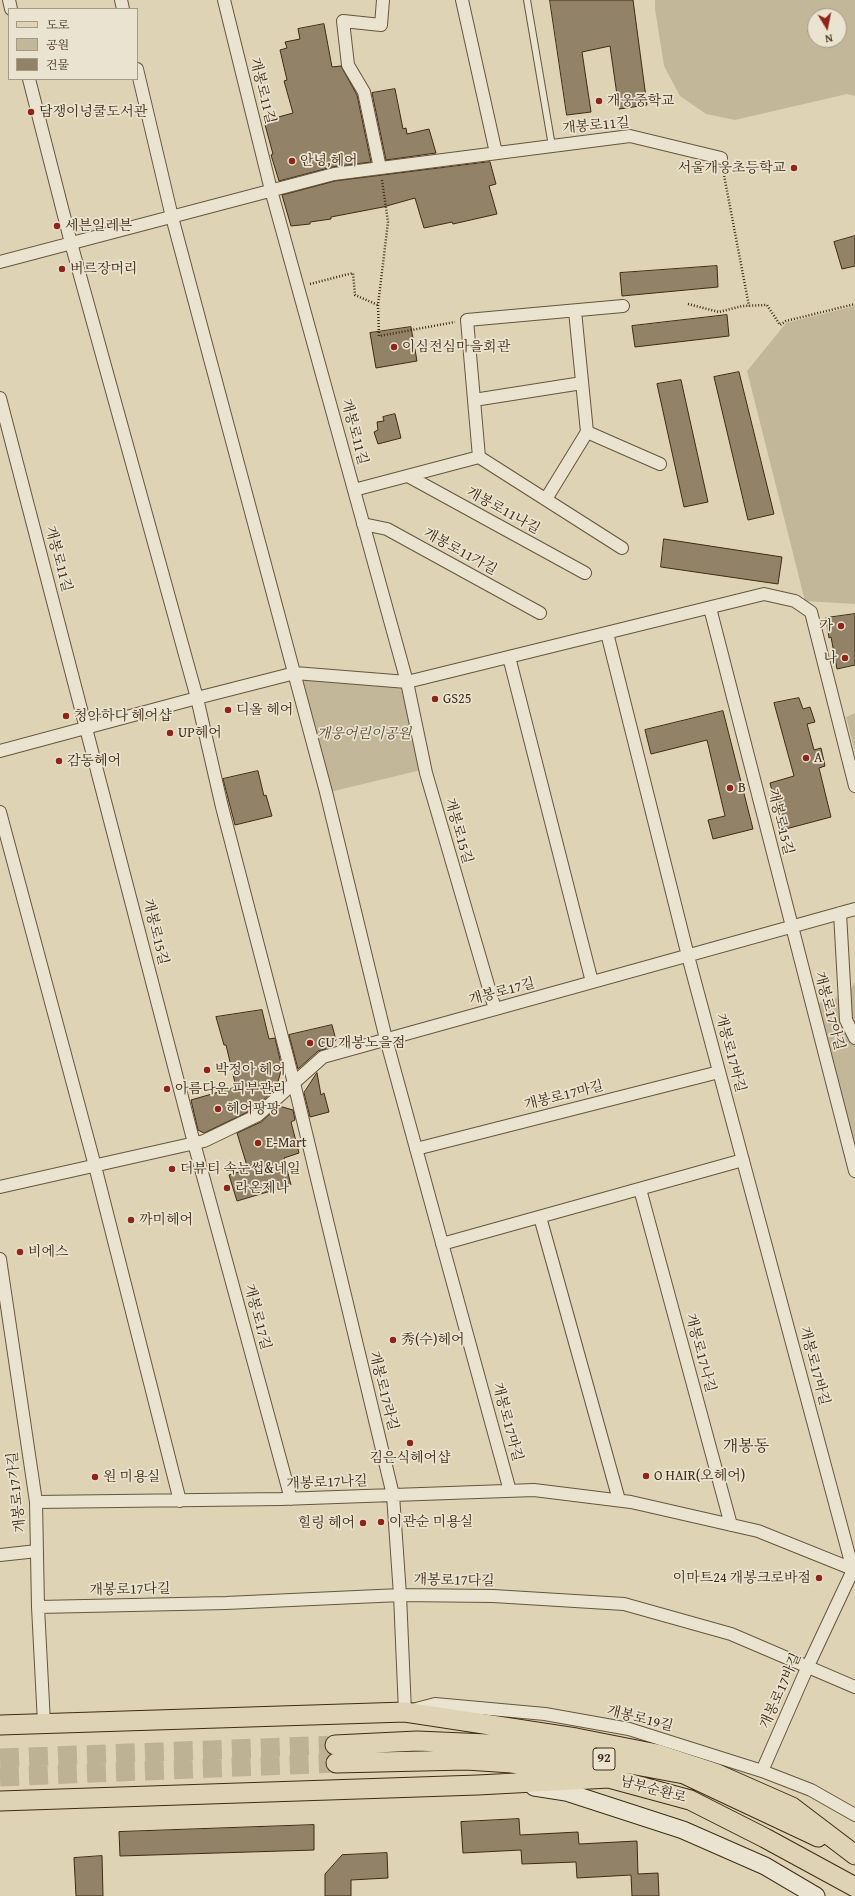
<!DOCTYPE html>
<html>
<head>
<meta charset="utf-8">
<style>
	body { margin:0 }
	#map { position:relative; width:855px; height:1896px; overflow:hidden; background:#ded4b5; font-family:"Gentium Book Plus","Noto Serif KR",serif }
	canvas { display:block }
	.legend { position:absolute; left:8px; top:8px; width:130px; height:72px; box-sizing:border-box; background:#eae3cf; border:1px solid #a69985; margin:0; padding:5px 7px; list-style:none; font-size:12px; color:#3f2b15 }
	.legend li { display:flex; align-items:center; gap:8px; height:20px }
	.legend b { width:20px; border:1px solid #a69985 }
	.north { position:absolute; left:807px; top:8px; width:40px; height:40px; box-sizing:border-box; background:#eae3cf; border:1px solid #a69985; border-radius:50%; rotate:170deg; font-size:11px; font-weight:700; line-height:16px; text-align:center; color:#3f2b15 }
	.north::after { content:''; display:block; margin:auto; width:14px; height:18px; background:#8f2418; clip-path:polygon(50% 0,100% 100%,50% 72%,0 100%) }
</style>
</head>
<body>
<div id="map">
<canvas width="855" height="1896"></canvas>
<ul class="legend">
<li><b style="height:5px;background:#ded4b5"></b>도로</li>
<li><b style="height:11px;background:#c3b79a"></b>공원</li>
<li><b style="height:11px;background:#928368"></b>건물</li>
</ul>
<div class="north">N</div>
</div>
<script>
const g = document.querySelector('canvas').getContext('2d');
g.lineJoin = 'round';
function fill(path, color) { g.fillStyle = color; g.fill(path, 'evenodd'); }
function trace(path, color, width, dash) { g.strokeStyle = color; g.lineWidth = width; g.lineCap = dash ? 'butt' : 'round'; g.setLineDash(dash || []); g.stroke(path); }
function drawText(font, color, halo, rows, align = 'center') {
  g.font = font + ' "Gentium Book Plus","Noto Serif KR",serif'; g.lineWidth = 3.5; g.setLineDash([]); g.textBaseline = 'middle'; g.strokeStyle = halo; g.fillStyle = color; for (const [text, x, y, turn = 0] of rows) {
    g.save(); g.translate(x, y); g.rotate((+turn || 0) * Math.PI / 180); g.textAlign = isNaN(turn) ? turn : align; if (halo) g.strokeText(text, 0, 0); g.fillText(text, 0, 0); g.restore();
  }
}
const green = new Path2D(`
	M 655,0 L 855,0 L 855,96 L 847,94 L 735,120 L 706,114 L 680,96 L 664,66 L 655,9 ZM 815,16 L 839,16 L 839,40 L 815,40 Z
	M 855,306 L 855,604 L 805,601 L 747,371 L 786,323 Z
	M 300,678 L 404,688 L 421,770 L 330,792 Z
	M 855,713 L 855,752 L 846,717 Z
	M 855,982 L 855,1171 L 812,1005 L 847,995 Z`);
const building = new Path2D(`
	M 550,0 L 633,0 L 647,105 L 619,109 L 610,46 L 582,52 L 591,112 L 567,115 Z
	M 324,24 L 332,67 L 341,66 L 357,95 L 371,162 L 332,167 L 279,181 L 271,155 L 273,154 L 264,121 L 293,113 L 284,81 L 287,80 L 280,50 L 287,48 L 285,42 L 300,39 L 298,29 Z
	M 395,89 L 403,129 L 406,128 L 407,134 L 429,129 L 436,153 L 386,160 L 372,93 Z
	M 490,162 L 496,184 L 489,186 L 497,214 L 453,224 L 452,222 L 424,228 L 415,198 L 383,207 L 331,217 L 331,219 L 310,222 L 310,224 L 291,226 L 282,195 L 335,181 Z
	M 855,236 L 855,266 L 842,269 L 834,242 Z
	M 717,266 L 718,287 L 622,296 L 620,273 Z
	M 727,315 L 729,336 L 635,347 L 632,326 Z
	M 411,327 L 417,361 L 376,368 L 370,333 Z
	M 739,372 L 774,514 L 748,520 L 714,377 Z
	M 681,380 L 708,502 L 684,507 L 657,384 Z
	M 395,414 L 401,438 L 378,444 L 374,432 L 378,430 L 377,422 L 384,421 L 383,417 Z
	M 664,539 L 782,557 L 778,584 L 661,567 Z
	M 855,614 L 855,665 L 837,669 L 831,637 L 829,638 L 826,618 Z
	M 799,698 L 803,709 L 810,707 L 815,722 L 807,724 L 814,750 L 821,748 L 825,766 L 819,768 L 831,817 L 782,830 L 770,783 L 794,776 L 774,703 Z
	M 723,711 L 753,829 L 713,839 L 708,820 L 725,816 L 707,740 L 651,754 L 645,730 Z
	M 258,771 L 264,796 L 266,795 L 272,816 L 235,825 L 223,779 Z
	M 262,1010 L 269,1039 L 275,1038 L 282,1068 L 276,1088 L 254,1109 L 204,1133 L 198,1130 L 191,1100 L 236,1087 L 226,1045 L 224,1045 L 216,1017 Z
	M 332,1025 L 336,1040 L 325,1049 L 318,1051 L 298,1069 L 289,1035 Z
	M 317,1073 L 321,1095 L 324,1093 L 329,1112 L 310,1117 L 304,1093 Z
	M 279,1106 L 293,1110 L 295,1120 L 291,1122 L 299,1153 L 284,1158 L 291,1185 L 237,1201 L 229,1175 L 248,1169 L 237,1133 L 261,1122 Z
	M 519,1819 L 520,1835 L 578,1832 L 579,1844 L 637,1841 L 638,1874 L 658,1873 L 659,1896 L 632,1896 L 631,1875 L 577,1878 L 576,1862 L 522,1864 L 521,1850 L 463,1853 L 461,1822 Z
	M 314,1825 L 314,1850 L 120,1856 L 119,1832 Z
	M 387,1853 L 388,1878 L 351,1880 L 351,1896 L 325,1896 L 325,1874 L 342,1855 Z
	M 102,1856 L 103,1896 L 76,1896 L 74,1858 Z`);
const primaryTunnel = new Path2D(`
	M 0,1758 L 335,1745
	M 0,1777 L 336,1763`);
const path = new Path2D(`
	M 723,170 L 749,306
	M 382,180 L 388,222 L 378,305 L 379,336 L 455,322
	M 310,284 L 353,273 L 355,295 L 378,305
	M 688,304 L 719,312 L 742,306 L 767,305 L 780,325 L 786,321 L 855,304`);
const lane = new Path2D(`
	M 527,0 L 552,146`);
const street = new Path2D(`
	M 9,0 L 11,9
	M 121,0 L 123,9
	M 224,0 L 271,190 L 407,682 L 426,773 L 495,1009
	M 462,0 L 496,153
	M 137,69 L 172,217 L 326,792 L 386,1039 L 510,1491
	M 29,79 L 71,243 L 197,698 L 222,807 L 294,1083 L 393,1495 L 400,1595 L 405,1712 L 435,1704 L 545,1714 L 629,1729 L 762,1771 L 811,1790 L 855,1815
	M 380,168 L 364,92 L 348,65 L 343,21 L 381,25 L 383,0
	M 0,262 L 334,174 L 630,136 L 721,158
	M 575,311 L 587,432
	M 0,398 L 194,1143 L 291,1499
	M 474,400 L 582,383
	M 587,432 L 660,464
	M 479,457 L 622,548
	M 408,476 L 585,573
	M 354,490 L 479,457 L 467,320 L 623,306
	M 546,499 L 587,432
	M 363,524 L 387,529 L 540,613
	M 710,608 L 855,1171
	M 607,633 L 688,956 L 853,1570 L 808,1666 L 762,1771
	M 509,657 L 592,982
	M 0,751 L 197,698 L 295,673 L 407,682 L 764,594 L 795,601 L 811,612 L 855,786
	M 0,812 L 95,1166 L 180,1501
	M 840,913 L 846,1020 L 855,1038
	M 416,1149 L 719,1072
	M 0,1187 L 204,1141 L 258,1115 L 323,1057 L 855,909
	M 640,1189 L 731,1525
	M 540,1217 L 619,1500
	M 442,1244 L 743,1160
	M 0,1259 L 36,1502 L 38,1607 L 44,1723
	M 36,1502 L 281,1499 L 534,1490 L 631,1502 L 758,1531 L 855,1570
	M 0,1555 L 37,1551
	M 38,1607 L 226,1603 L 400,1595 L 493,1596 L 624,1604 L 731,1634 L 855,1687`);
const secondary = new Path2D(`
	M 534,1787 L 566,1792 L 683,1830 L 765,1866 L 816,1896`);
const primary = new Path2D(`
	M 0,1725 L 405,1712 L 576,1738 L 657,1754 L 715,1773 L 792,1807 L 855,1855
	M 335,1745 L 417,1741 L 511,1745 L 577,1754 L 684,1774 L 818,1837
	M 336,1763 L 466,1760 L 512,1763 L 609,1778 L 690,1800 L 765,1838 L 855,1887
	M 0,1801 L 478,1785 L 609,1778`);
const markers = [
	[599,101,4,"#8f2418"],
	[31,112,4,"#8f2418"],
	[292,161,4,"#8f2418"],
	[794,168,4,"#8f2418"],
	[57,226,4,"#8f2418"],
	[62,269,4,"#8f2418"],
	[394,347,4,"#8f2418"],
	[841,626,4,"#8f2418"],
	[845,658,4,"#8f2418"],
	[435,699,4,"#8f2418"],
	[228,710,4,"#8f2418"],
	[66,716,4,"#8f2418"],
	[170,733,4,"#8f2418"],
	[806,758,4,"#8f2418"],
	[59,761,4,"#8f2418"],
	[730,788,4,"#8f2418"],
	[310,1043,4,"#8f2418"],
	[207,1070,4,"#8f2418"],
	[167,1089,4,"#8f2418"],
	[218,1109,4,"#8f2418"],
	[258,1143,4,"#8f2418"],
	[172,1169,4,"#8f2418"],
	[227,1188,4,"#8f2418"],
	[131,1220,4,"#8f2418"],
	[20,1252,4,"#8f2418"],
	[393,1340,4,"#8f2418"],
	[410,1443,4,"#8f2418"],
	[646,1476,4,"#8f2418"],
	[95,1477,4,"#8f2418"],
	[381,1522,4,"#8f2418"],
	[363,1523,4,"#8f2418"],
	[819,1578,4,"#8f2418"]
];
const shields = [
	[604,1759,22]
];
const shieldNames = [
	["92",604,1759]
];
const streetNames = [
	["개봉로11길",262,91,76],
	["개봉로11길",596,126,-5],
	["개봉로11길",354,432,75],
	["개봉로11나길",503,511,29],
	["개봉로11가길",460,552,29],
	["개봉로11길",58,559,75],
	["개봉로15길",780,822,76],
	["개봉로15길",458,831,74],
	["개봉로15길",155,932,76],
	["개봉로17길",502,992,-15],
	["개봉로17아길",829,1011,75],
	["개봉로17바길",730,1053,75],
	["개봉로17마길",564,1096,-14],
	["개봉로17길",257,1317,75],
	["개봉로17나길",700,1353,75],
	["개봉로17바길",814,1366,75],
	["개봉로17라길",383,1391,76],
	["개봉로17마길",507,1422,75],
	["개봉로17나길",327,1483,-2],
	["개봉로17가길",17,1492,-96],
	["개봉로17다길",454,1581,1],
	["개봉로17다길",130,1590,-1],
	["개봉로17바길",781,1691,-66],
	["개봉로19길",640,1719,14],
	["남부순환로",653,1790,15]
];
const poiNames = [
	["개웅중학교",607,101],
	["담쟁이넝쿨도서관",39,112],
	["안녕,헤어",300,161],
	["서울개웅초등학교",786,168,"right"],
	["세븐일레븐",65,226],
	["버르장머리",70,269],
	["이심전심마을회관",402,347],
	["가",833,626,"right"],
	["나",837,658,"right"],
	["GS25",443,699],
	["디올 헤어",236,710],
	["청아하다 헤어샵",74,716],
	["UP헤어",178,733],
	["A",814,758],
	["감동헤어",67,761],
	["B",738,788],
	["CU 개봉노을점",318,1043],
	["박정아 헤어",215,1070],
	["아름다운 피부관리",175,1089],
	["헤어팡팡",226,1109],
	["E-Mart",266,1143],
	["더뷰티 속눈썹&네일",180,1169],
	["라온제나",235,1188],
	["까미헤어",139,1220],
	["비에스",28,1252],
	["秀(수)헤어",401,1340],
	["김은식헤어샵",410,1458,"center"],
	["O HAIR(오헤어)",654,1476],
	["원 미용실",103,1477],
	["이관순 미용실",389,1522],
	["힐링 헤어",355,1523,"right"],
	["이마트24 개봉크로바점",811,1578,"right"]
];
const parkNames = [
	["개웅어린이공원",364,734]
];
const quarterNames = [
	["개봉동",746,1447]
];
fill(green, '#c3b79a');
fill(building, '#928368');
trace(building, '#3f2b15', 1);
trace(primaryTunnel, '#beb295', 19, [19, 10]);
trace(lane, '#67553d', 8);
trace(street, '#67553d', 14);
trace(secondary, '#3f2b15', 19);
trace(primary, '#3f2b15', 21);
trace(path, '#3f2b15', 2.5, [1, 2]);
trace(lane, '#eae3cf', 6);
trace(street, '#eae3cf', 12);
trace(secondary, '#eae3cf', 17);
trace(primary, '#ded4b5', 19);
for (const [x, y, r, color] of markers) { const dot = new Path2D(); dot.arc(x, y, r, 0, 2 * Math.PI); g.fillStyle = color; g.fill(dot); trace(dot, '#eae3cf', 1.5); }
for (const [x, y, w] of shields) { const box = new Path2D(); box.roundRect(x - w / 2, y - 11, w, 22, 3); g.fillStyle = '#eae3cf'; g.fill(box); trace(box, '#3f2b15', 1); }
drawText('bold 13px', '#3f2b15', null, shieldNames);
drawText('14px', '#3f2b15', '#eae3cf', streetNames);
drawText('14px', '#3f2b15', '#eae3cf', poiNames, 'left');
drawText('italic 14px', '#594730', '#eae3cf', parkNames);
drawText('16px', '#3f2b15', '#eae3cf', quarterNames);
</script>
</body>
</html>
